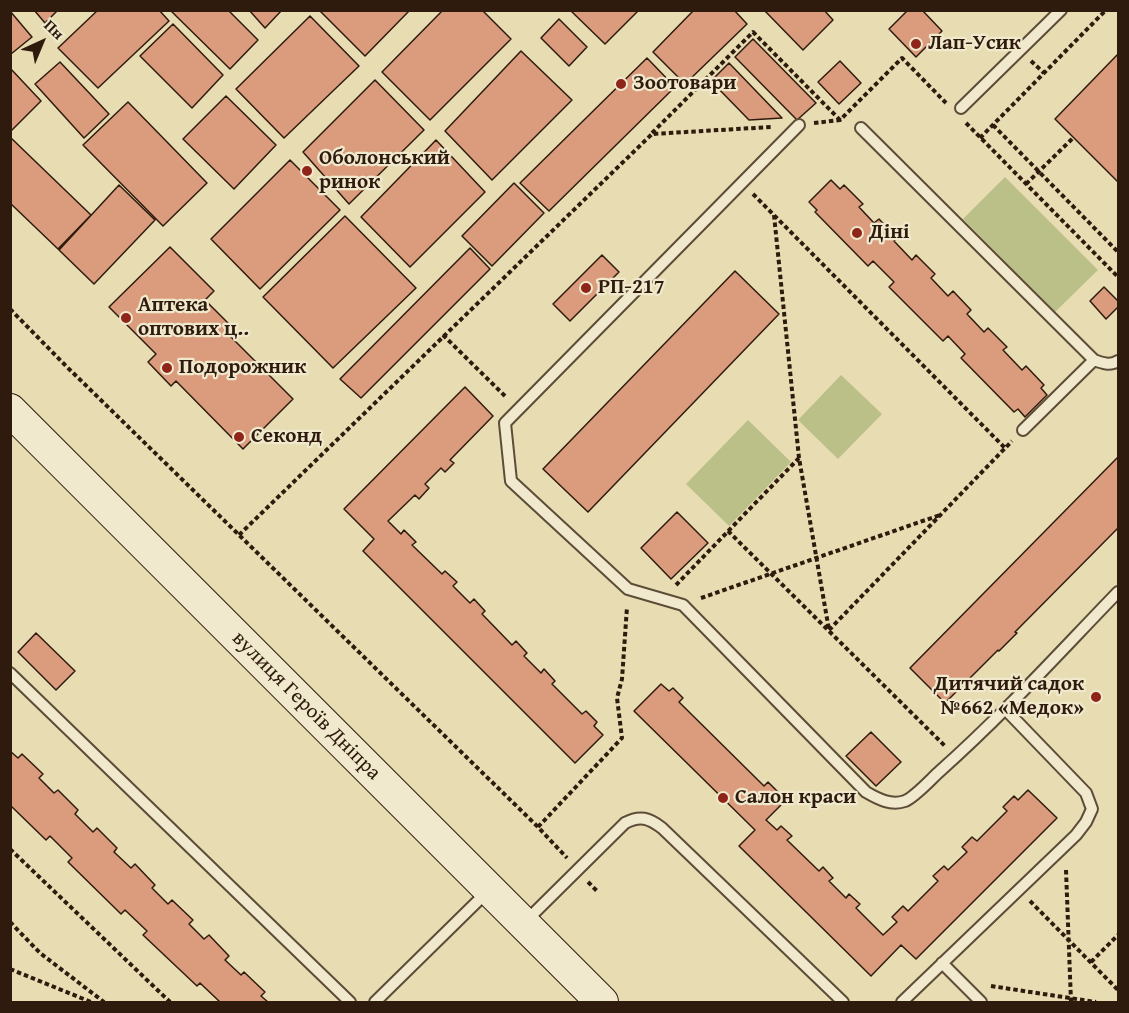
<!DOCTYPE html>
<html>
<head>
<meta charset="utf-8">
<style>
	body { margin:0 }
	#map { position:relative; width:1129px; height:1013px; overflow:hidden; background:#e8ddb2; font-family:"Gentium Book Plus",serif }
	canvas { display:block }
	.frame { position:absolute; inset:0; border:12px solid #2f1b0e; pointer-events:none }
	.north { position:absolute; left:12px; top:12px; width:60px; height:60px; -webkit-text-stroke:4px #f0e9cd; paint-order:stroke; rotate:44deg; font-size:16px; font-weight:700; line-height:24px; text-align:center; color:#2f1b0e }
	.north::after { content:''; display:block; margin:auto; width:21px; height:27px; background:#2f1b0e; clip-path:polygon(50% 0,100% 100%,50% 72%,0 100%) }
</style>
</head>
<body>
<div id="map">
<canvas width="1129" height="1013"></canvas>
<div class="frame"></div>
<div class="north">Пн</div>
</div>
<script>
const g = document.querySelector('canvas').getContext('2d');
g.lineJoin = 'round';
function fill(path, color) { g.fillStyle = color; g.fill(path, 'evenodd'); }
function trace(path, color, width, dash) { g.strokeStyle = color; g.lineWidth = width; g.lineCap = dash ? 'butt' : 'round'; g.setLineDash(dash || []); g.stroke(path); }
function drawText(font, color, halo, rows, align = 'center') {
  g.font = font + ' "Gentium Book Plus",serif'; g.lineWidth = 4.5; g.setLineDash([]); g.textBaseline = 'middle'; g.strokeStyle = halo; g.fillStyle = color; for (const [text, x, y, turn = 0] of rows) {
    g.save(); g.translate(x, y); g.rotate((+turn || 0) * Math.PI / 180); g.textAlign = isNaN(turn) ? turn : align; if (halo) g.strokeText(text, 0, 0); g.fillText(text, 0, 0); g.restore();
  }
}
const green = new Path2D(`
	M 1005,177 L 1098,270 L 1055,312 L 963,219 Z
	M 841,375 L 882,414 L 838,459 L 798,420 Z
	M 748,420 L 791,462 L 729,526 L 686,484 Z`);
const building = new Path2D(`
	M 34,10 L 58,10 L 45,23 Z
	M 98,10 L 159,10 L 169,21 L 98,88 L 58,48 Z
	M 170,10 L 228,10 L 258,40 L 230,69 Z
	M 249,10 L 282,10 L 265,28 Z
	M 319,10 L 410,10 L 365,56 Z
	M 443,10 L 482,10 L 511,39 L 430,120 L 382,72 Z
	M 570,10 L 639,10 L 605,44 Z
	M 694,10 L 734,10 L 747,24 L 685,84 L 653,52 Z
	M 764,10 L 824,10 L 833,20 L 803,50 Z
	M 908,10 L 922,10 L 942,31 L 916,57 L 889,29 Z
	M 10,11 L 32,37 L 11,54 L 10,54 Z
	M 310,16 L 359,66 L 284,138 L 236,89 Z
	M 559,19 L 587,47 L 569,66 L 541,38 Z
	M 173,24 L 223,75 L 192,108 L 140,56 Z
	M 753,39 L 816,103 L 797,120 L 735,57 Z
	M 521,51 L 572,100 L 492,180 L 445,131 Z
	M 1118,54 L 1118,182 L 1055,119 Z
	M 647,58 L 675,87 L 549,211 L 520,183 Z
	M 840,61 L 861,83 L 839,104 L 818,82 Z
	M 60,62 L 109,114 L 84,138 L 35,84 Z
	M 729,63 L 782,118 L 749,120 L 711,81 Z
	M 10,68 L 41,101 L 10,132 Z
	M 375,80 L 424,130 L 349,204 L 303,152 Z
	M 226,96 L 276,145 L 234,189 L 183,139 Z
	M 128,102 L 207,183 L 163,226 L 83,145 Z
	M 10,137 L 91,215 L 58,249 L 10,203 Z
	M 436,140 L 485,192 L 410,267 L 361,217 Z
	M 290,160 L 340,210 L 260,289 L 211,239 Z
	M 831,180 L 840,189 L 844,185 L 863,204 L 859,207 L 874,223 L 879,219 L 897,238 L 894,241 L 912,260 L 916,255 L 935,274 L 931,278 L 948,296 L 953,291 L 971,310 L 967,314 L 984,332 L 988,328 L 1007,347 L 1003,350 L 1022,370 L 1026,366 L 1044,385 L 1041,388 L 1047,395 L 1025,417 L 1018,409 L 1014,412 L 961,358 L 965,354 L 948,336 L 943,341 L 889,287 L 894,282 L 873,261 L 868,266 L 815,212 L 817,210 L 809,202 Z
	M 514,183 L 544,213 L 492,266 L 462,236 Z
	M 119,185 L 155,220 L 94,284 L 59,250 Z
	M 345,216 L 416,288 L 333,368 L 263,297 Z
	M 170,247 L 214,291 L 205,300 L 230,325 L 224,330 L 293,399 L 243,449 L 176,381 L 171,386 L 148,362 L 156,354 L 109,307 Z
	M 470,248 L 490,269 L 361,398 L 340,379 Z
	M 602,255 L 619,272 L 570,321 L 553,304 Z
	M 735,271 L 779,314 L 588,512 L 543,469 Z
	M 1104,287 L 1118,301 L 1118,307 L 1106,319 L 1090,301 Z
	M 465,387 L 493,416 L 450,460 L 454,463 L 445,472 L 441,468 L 425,484 L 429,488 L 419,499 L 415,495 L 388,521 L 401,534 L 404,530 L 416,542 L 412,545 L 442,574 L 445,571 L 457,582 L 453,586 L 470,603 L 474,599 L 485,611 L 482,614 L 512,645 L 516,641 L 527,653 L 524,656 L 541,673 L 544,669 L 555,681 L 552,684 L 582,714 L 586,711 L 597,722 L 594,726 L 603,735 L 575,763 L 363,551 L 374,539 L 344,509 Z
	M 1118,457 L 1118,528 L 1015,632 L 1017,633 L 999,651 L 998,650 L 945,703 L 910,668 Z
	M 677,512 L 708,543 L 671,579 L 641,548 Z
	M 36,633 L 75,671 L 56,690 L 18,652 Z
	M 661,684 L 669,691 L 673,688 L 683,698 L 679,702 L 764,786 L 768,782 L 778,792 L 774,796 L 782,804 L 766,820 L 777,830 L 781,826 L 792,836 L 787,840 L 819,871 L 823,867 L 833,878 L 829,881 L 846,898 L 849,894 L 860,904 L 856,908 L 883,935 L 897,922 L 892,917 L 903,906 L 908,911 L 938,881 L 933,876 L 944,866 L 948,870 L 967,852 L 962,847 L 972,837 L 977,841 L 1007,811 L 1003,807 L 1014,796 L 1018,800 L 1028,790 L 1057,818 L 916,959 L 901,945 L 871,976 L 739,846 L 755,830 L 634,711 Z
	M 871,732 L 901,762 L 876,786 L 846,756 Z
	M 10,751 L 18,758 L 22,754 L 43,774 L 39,778 L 54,793 L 58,790 L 78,810 L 75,814 L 93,832 L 97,828 L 117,848 L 114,852 L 131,868 L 135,864 L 155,885 L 152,888 L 168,904 L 172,900 L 193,920 L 189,924 L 204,939 L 209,935 L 229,956 L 225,960 L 241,975 L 244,972 L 265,992 L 261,996 L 268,1002 L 220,1002 L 200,983 L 197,986 L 143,935 L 147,931 L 125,910 L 121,914 L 68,862 L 72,858 L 50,836 L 46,840 L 10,805 Z`);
const path = new Path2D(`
	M 1031,61 L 1044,73
	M 814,123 L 840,120 L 902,58 L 946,103
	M 966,123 L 1118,277
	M 993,125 L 1118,252
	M 652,133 L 753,32 L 841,121
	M 980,138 L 1106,10
	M 1026,184 L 1074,137
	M 753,194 L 1005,448
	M 774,215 L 799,458 L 829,630
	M 10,309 L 66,366 L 538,827 L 567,858
	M 443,335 L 507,398
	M 728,531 L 945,746
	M 239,535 L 652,134 L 771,127
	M 676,585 L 799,458
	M 701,598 L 940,515
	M 829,630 L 1012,441
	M 538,827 L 622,738 L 617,698 L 622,679 L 627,607
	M 10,849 L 170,1002
	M 1066,870 L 1071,1002
	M 588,882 L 598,892
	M 1030,901 L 1118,990
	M 10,922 L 40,953 L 104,1002
	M 1091,962 L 1118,935
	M 10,969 L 91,1002
	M 991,986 L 1096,1002`);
const lane = new Path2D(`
	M 961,108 L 1061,10
	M 799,125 L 505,423 L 511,481 L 628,589 L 683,605 L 866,792 C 878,799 891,806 905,801 C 915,797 931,779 940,771 C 1003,715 1060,652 1118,592
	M 861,128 L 1094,360 C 1102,363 1110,366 1118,361
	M 1023,430 L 1094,360
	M 10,673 L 350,1002
	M 526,921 L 625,823 C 640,815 649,818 662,828 L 843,1002
	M 942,963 L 981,1002
	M 375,1002 L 487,892
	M 902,1002 L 1076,835 L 1086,822 L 1092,809 L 1086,793 L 1005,709`);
const secondary = new Path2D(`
	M 10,410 L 602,1002`);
const markers = [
	[916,44,6,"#8f2418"],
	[621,84,6,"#8f2418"],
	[307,171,6,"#8f2418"],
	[857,233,6,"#8f2418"],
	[586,288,6,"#8f2418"],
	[126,318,6,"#8f2418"],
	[167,368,6,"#8f2418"],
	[239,437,6,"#8f2418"],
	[1096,697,6,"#8f2418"],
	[723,798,6,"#8f2418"]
];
const poiNames = [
	["Лап-Усик",928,44],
	["Зоотовари",633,84],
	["Оболонський",319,159],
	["ринок",319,183],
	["Діні",869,233],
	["РП-217",598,288],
	["Аптека",138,306],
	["оптових ц‥",138,330],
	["Подорожник",179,368],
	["Секонд",251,437],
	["Дитячий садок",1084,685,"right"],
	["№662 «Медок»",1084,709,"right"],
	["Салон краси",735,798]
];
const streetNames = [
	["вулиця Героїв Дніпра",306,706,45]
];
fill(green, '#bbbf88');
fill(building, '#db9b7d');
trace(building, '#2f1b0e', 1.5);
trace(lane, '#5d4c37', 14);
trace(secondary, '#2f1b0e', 34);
trace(path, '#2f1b0e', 4, [4.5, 3]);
trace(lane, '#f0e9cd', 10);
trace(secondary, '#f0e9cd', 32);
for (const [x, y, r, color] of markers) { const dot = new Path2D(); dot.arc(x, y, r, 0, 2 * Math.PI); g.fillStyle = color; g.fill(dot); trace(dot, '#f0e9cd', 2); }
drawText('bold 21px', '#2f1b0e', '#f0e9cd', poiNames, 'left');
drawText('21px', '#2f1b0e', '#f0e9cd', streetNames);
</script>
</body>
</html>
